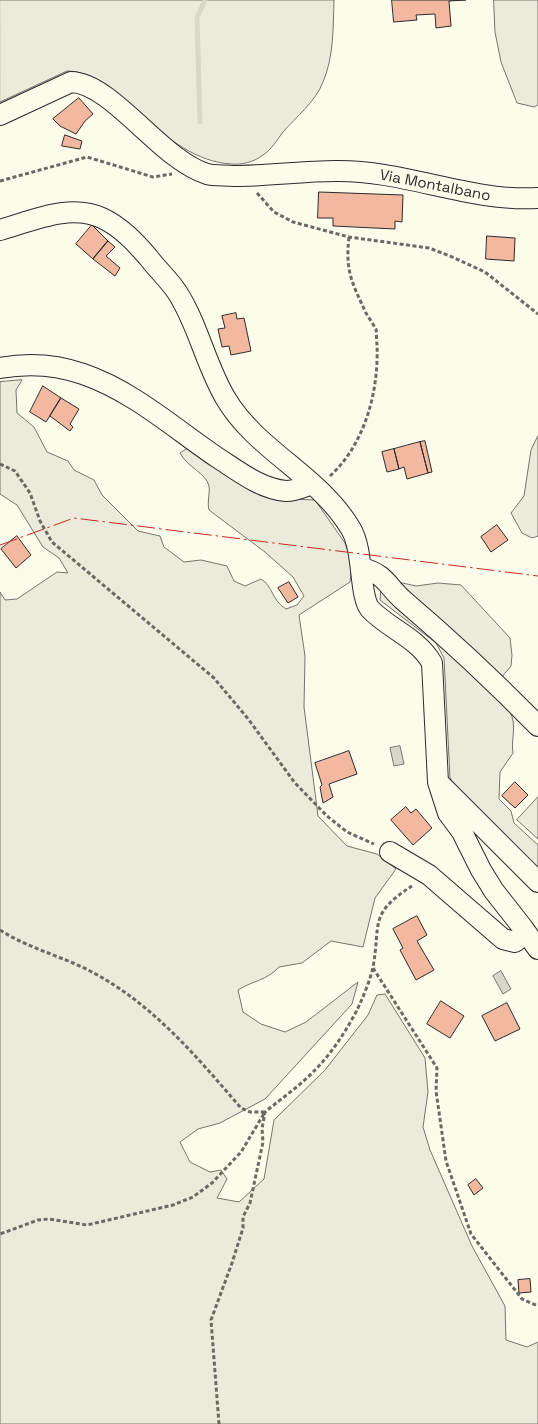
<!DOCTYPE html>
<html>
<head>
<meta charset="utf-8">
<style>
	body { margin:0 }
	canvas { display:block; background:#fdfbea }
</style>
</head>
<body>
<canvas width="538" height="1424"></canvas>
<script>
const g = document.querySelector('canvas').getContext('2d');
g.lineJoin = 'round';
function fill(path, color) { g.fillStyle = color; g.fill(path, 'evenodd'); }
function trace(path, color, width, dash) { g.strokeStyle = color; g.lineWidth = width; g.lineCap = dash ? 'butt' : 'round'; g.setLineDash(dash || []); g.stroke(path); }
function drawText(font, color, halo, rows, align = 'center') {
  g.font = font + ' "Space Grotesk",sans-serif'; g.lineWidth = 4; g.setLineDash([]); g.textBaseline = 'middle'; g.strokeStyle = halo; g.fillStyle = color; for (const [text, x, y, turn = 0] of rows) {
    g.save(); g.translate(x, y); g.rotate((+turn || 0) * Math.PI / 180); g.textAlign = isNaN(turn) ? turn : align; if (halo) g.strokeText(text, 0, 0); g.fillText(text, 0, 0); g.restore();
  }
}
const green = new Path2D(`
	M 0,0 L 334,0 C 333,28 334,56 323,82 C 316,101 296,117 283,132 C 277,140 271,150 263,155 C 254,162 242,165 231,164 C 197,162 168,139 143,117 C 120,97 100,72 67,71 L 0,102 Z
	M 494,0 L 538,0 L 538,105 L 534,107 L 517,103 L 501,62 L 495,32 Z
	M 22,380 L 16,390 L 17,413 L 34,427 L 47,452 L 68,461 L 74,470 L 94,480 L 102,495 L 138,531 L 160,536 L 164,547 L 184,562 L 201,560 L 227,566 L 234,581 L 245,586 L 261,579 C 273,586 272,601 286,609 L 297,605 L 304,596 L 293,577 L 265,552 L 209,510 C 207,502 210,494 209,486 C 206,473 188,468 180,453 L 189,447 L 291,499 L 315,500 L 345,543 L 352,563 L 350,582 L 299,615 L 305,656 L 304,707 L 318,816 L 347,846 L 377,854 L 396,869 L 375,898 L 363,947 L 331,941 L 302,963 L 279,967 C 266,981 254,980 238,990 L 243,1012 L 261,1024 L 285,1032 L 306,1022 L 358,982 L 352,1004 L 265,1099 L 220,1123 L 198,1129 L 180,1142 L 190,1162 L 210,1172 L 221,1170 L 227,1179 L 217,1198 L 239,1202 L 264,1179 L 274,1120 L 325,1070 L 368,1015 L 377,995 L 385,994 L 425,1058 L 428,1092 L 423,1127 L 430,1150 L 472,1246 L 505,1306 L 506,1340 L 527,1347 L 538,1342 L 538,1424 L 0,1424 L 0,592 L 5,600 L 17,599 L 57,572 L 68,573 L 59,558 L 43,547 L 17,505 L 0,494 L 0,382 Z
	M 538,436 L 538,536 L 532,538 L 522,533 L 511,513 L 524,496 L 531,450 Z
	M 389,580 L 416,586 L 438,583 L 461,585 L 510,638 L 512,655 L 511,666 L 496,684 C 501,695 511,709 513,721 C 515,732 511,742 513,753 L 500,772 L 499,799 L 511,811 L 514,823 L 538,845 L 538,872 L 458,791 L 450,778 L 444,658 L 436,643 L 380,600 L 381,588 Z
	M 538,797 L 538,839 L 517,820 Z`);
const water = new Path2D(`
	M 400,746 L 404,764 L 394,766 L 390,748 Z
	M 501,971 L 511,989 L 503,994 L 493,976 Z`);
const stream = new Path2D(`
	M 200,122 L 197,18 L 205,0`);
const building = new Path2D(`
	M 392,0 L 466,0 L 449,1 L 451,26 L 436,28 L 435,14 L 416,15 L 417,20 L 394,22 Z
	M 79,98 L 93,114 L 85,121 L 76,134 L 60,126 L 53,119 Z
	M 65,135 L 82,141 L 80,149 L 62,146 Z
	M 319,192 L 403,195 L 402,222 L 395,221 L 395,229 L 333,226 L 333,218 L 318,218 Z
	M 92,225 L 108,241 L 93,259 L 76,244 Z
	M 487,236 L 515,238 L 514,261 L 486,259 Z
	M 108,241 L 115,247 L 106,256 L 120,268 L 115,276 L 93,259 Z
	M 236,313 L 237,319 L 244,318 L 251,351 L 231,355 L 229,346 L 222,347 L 218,329 L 225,328 L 222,316 Z
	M 43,386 L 61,398 L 46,422 L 30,412 Z
	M 61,398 L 79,409 L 70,424 L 73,427 L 70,431 L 50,416 Z
	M 425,441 L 432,472 L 428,473 L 420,442 Z
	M 420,442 L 428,473 L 407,479 L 404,467 L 399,469 L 394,449 Z
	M 394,449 L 399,469 L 387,472 L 382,452 Z
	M 497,525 L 508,540 L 491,552 L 481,537 Z
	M 17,536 L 31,555 L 16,568 L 1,549 Z
	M 289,582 L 298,597 L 288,603 L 278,588 Z
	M 349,751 L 357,774 L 329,784 L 333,797 L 323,803 L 320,787 L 322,785 L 315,763 Z
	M 515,782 L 528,795 L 515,808 L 502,796 Z
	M 406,807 L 411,813 L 416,809 L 432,828 L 413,845 L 391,820 Z
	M 417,916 L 427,935 L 417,941 L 434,970 L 416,980 L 400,950 L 403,948 L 393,929 Z
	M 441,1001 L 464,1016 L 450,1038 L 427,1024 Z
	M 507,1003 L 520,1029 L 495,1041 L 482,1016 Z
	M 476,1179 L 483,1188 L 474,1195 L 468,1185 Z
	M 530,1279 L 531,1292 L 519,1293 L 518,1280 Z`);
const path = new Path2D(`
	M 0,181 L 87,157 L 153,177 L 172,174
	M 257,193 L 274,212 L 293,222 L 349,237 L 429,248 L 450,256 L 485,272 L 538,314
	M 0,464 L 15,471 L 30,493 L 40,521 L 52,542 L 214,678 L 249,720 L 295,783 L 327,816 L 347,832 L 374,844
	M 330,476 C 365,444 379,391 377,344 C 376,340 377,334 376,329 C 373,324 369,318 366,313 C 352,283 345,271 349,237
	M 0,930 C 28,948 61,956 90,971 C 152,1003 196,1056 241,1108 L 250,1112 L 265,1112 L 241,1152 L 212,1183 L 193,1197 L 173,1205 L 87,1225 L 49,1219 L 38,1220 L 0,1234
	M 373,968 L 437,1068 L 436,1091 L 446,1161 L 471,1234 L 522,1299 L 538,1306
	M 219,1424 L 211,1320 L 232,1263 L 243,1228 L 243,1217 L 250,1203 L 263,1142 L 262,1129 L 265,1112 C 282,1098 301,1085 315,1070 C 332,1053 346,1031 357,1010 C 362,1000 371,978 373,967 C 381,924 368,914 412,886`);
const minor = new Path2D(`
	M 0,115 L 71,82 C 112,83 161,160 207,174 C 215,176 225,175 234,176 C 268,176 302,171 336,171 C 405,170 469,202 538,198
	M 0,230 C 32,221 70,203 102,218 C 121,227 135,242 148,257 C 157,269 169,280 177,292 C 198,324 206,366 226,399 C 257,451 320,476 351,529 C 364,551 359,596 370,609 C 389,629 418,638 432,663 L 438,782 L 448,813 L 462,832 L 481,870 L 494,891 L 523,928 L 522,936 L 515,942 L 503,939 L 429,875 L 390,852
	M 0,368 C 27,363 57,365 83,374 C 133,391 175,429 218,458 C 238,471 261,489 286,491 C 296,491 303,487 312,484
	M 362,568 C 387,575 386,585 403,600 C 450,640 495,682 538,726
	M 441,785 L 538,882
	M 523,928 L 538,949`);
const power = new Path2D(`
	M 0,545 L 74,518 L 538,576`);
const streetNames = [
	["Via Montalbano",435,186,11]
];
fill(green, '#ecebdb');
trace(green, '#74746e', 1);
fill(water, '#d8d7c9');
trace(water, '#74746e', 1);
trace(stream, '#d8d7c9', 5);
fill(building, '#f2b8a0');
trace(building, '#2b2b2b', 1);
trace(minor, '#2b2b2b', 22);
trace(path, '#6a6964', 3, [4, 2.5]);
trace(minor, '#fdfbea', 20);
trace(power, '#c62828', 1, [18, 4, 2.5, 4]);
drawText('15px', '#2b2b2b', '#fdfbea', streetNames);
</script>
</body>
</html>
